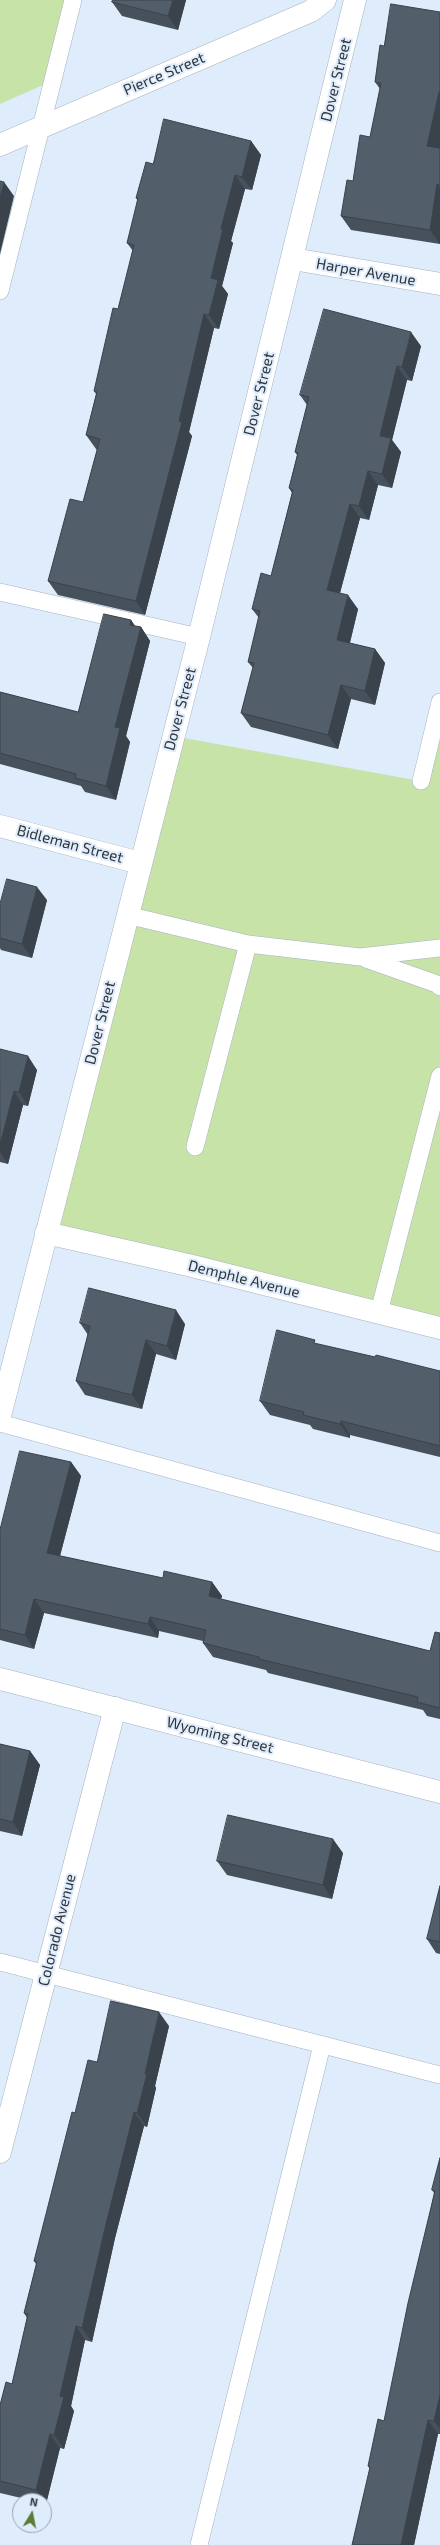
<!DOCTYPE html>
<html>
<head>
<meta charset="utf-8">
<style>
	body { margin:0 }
	#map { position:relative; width:440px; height:2545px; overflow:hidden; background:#dfecfb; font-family:"Exo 2",sans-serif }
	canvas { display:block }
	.north { position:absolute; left:12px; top:2493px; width:40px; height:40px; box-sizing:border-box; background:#dfecfb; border:1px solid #99a3ae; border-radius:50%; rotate:10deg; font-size:11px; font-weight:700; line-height:16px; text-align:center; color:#30353b }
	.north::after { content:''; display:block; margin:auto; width:14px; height:18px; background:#5d7c31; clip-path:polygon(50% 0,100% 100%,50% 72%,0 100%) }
</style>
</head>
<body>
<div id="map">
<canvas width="440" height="2545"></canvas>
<div class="north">N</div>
</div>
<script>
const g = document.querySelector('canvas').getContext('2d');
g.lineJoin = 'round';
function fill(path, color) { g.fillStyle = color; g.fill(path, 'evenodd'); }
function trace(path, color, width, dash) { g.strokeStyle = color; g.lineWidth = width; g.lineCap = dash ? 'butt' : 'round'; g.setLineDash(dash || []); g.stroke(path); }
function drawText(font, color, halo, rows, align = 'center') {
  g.font = font + ' "Exo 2",sans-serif'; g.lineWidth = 4; g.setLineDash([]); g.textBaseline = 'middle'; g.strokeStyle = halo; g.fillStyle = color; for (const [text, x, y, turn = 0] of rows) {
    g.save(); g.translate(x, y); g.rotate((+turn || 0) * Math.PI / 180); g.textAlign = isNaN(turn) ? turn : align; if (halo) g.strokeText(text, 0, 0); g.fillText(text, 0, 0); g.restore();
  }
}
const green = new Path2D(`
	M 0,0 L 65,0 L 43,85 L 0,104 Z
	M 440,702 L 440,1328 L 46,1233 L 173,736 L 420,781 Z`);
const service = new Path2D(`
	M 0,291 L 73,0
	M 0,592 L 199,637
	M 421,781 L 440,702
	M 127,915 L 248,944 L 360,957 L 440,948
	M 366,959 L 437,984 L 440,987
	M 195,1147 L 248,944
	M 379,1312 L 440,1076
	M 0,1423 L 440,1543
	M 0,1962 L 440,2075
	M 199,2545 L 322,2045`);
const minor = new Path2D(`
	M 0,145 L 311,11 L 325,0
	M 293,259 L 440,284
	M 0,826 L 140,863
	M 46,1233 L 188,1265 L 440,1328
	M 0,1416 L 199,637 L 355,0
	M 0,2152 L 115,1708`);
const tertiary = new Path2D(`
	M 0,1679 L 440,1792`);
const wall = new Path2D(`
	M 113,0 L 186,0 L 178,30 L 122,16 L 112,2 Z
	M 440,12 L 440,244 L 351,230 L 341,216 L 370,137 L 380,89 L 375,82 L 384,46 Z
	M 251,141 L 261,155 L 252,190 L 245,189 L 231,241 L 233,243 L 222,286 L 228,294 L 219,329 L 214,328 L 189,432 L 192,436 L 145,615 L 58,595 L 48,581 L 83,502 L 97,450 L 96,449 L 86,435 L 96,394 L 94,391 L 118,309 L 133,251 L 127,243 L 138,201 L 136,198 L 153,164 Z
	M 421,346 L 412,381 L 407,380 L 392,440 L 401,452 L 392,488 L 378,485 L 369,520 L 360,518 L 340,593 L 358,609 L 350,643 L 375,649 L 385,663 L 375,705 L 351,699 L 338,749 L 251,727 L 241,713 L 253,668 L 248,662 L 259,618 L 252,609 L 271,576 L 292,493 L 289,488 L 297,455 L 295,452 L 307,405 L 300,395 Z
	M 131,620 L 135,626 L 141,627 L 150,641 L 126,736 L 130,742 L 116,800 L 85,792 L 81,786 L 0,764 L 0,692 L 78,712 Z
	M 47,900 L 32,958 L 1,950 L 0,948 L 0,904 Z
	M 0,1049 L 37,1070 L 28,1106 L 23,1105 L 8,1164 L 0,1162 Z
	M 80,1323 L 185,1324 L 176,1360 L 156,1354 L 142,1409 L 85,1395 L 76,1381 L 88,1335 Z
	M 317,1344 L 375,1357 L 440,1371 L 440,1457 L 350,1435 L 350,1438 L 313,1429 L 310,1425 L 270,1415 L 260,1401 Z
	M 71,1462 L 81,1476 L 60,1556 L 163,1578 L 212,1582 L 222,1596 L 221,1599 L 430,1651 L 440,1633 L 440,1719 L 427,1716 L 423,1710 L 268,1673 L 266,1670 L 213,1657 L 203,1643 L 203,1641 L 159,1631 L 158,1638 L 44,1613 L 34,1649 L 0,1640 L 0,1530 Z
	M 0,1744 L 30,1751 L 40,1765 L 22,1836 L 0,1831 Z
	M 343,1853 L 332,1899 L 227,1875 L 217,1861 Z
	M 440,1886 L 440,1954 L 436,1953 L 427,1939 Z
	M 169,2026 L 155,2086 L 156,2088 L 147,2127 L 144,2126 L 115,2238 L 92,2342 L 85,2340 L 71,2406 L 74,2411 L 64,2449 L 60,2448 L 46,2504 L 44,2503 L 44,2501 L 34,2501 L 0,2493 L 0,2405 L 12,2384 L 27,2318 L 24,2313 L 36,2264 L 34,2261 L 75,2113 L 97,2062 Z
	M 440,2158 L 440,2434 L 438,2434 L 414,2545 L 352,2545 L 370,2469 L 368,2466 L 384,2421 L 434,2193 L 432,2190 Z`);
const shadedWall = new Path2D(`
	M 173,0 L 186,0 L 178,30 L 168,16 Z
	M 439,92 L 440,94 L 440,146 L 437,160 L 427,146 Z
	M 251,141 L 261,155 L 252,190 L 242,177 Z
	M 235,175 L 245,189 L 231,241 L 233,243 L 222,286 L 228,294 L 219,329 L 209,315 L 211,278 L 221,229 Z
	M 4,182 L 14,196 L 0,254 L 0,198 Z
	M 437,184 L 440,188 L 440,244 L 430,230 Z
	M 204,314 L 214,328 L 189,432 L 192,436 L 145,615 L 136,601 Z
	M 411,332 L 421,346 L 412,381 L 402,367 Z
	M 397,366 L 407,380 L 392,440 L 401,452 L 392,488 L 382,474 L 380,436 Z
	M 368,471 L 378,485 L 369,520 L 359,506 Z
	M 350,504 L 360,518 L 337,604 L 327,590 Z
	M 348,595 L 358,609 L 347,654 L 337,640 Z
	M 131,620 L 139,632 L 141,627 L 150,641 L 126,736 L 130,742 L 116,800 L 106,786 Z
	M 375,649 L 385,663 L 375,705 L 365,691 Z
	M 341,685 L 351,699 L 338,749 L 328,735 Z
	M 37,887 L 47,900 L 32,958 L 22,944 Z
	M 28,1056 L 37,1070 L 28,1106 L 19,1092 Z
	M 14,1091 L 23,1105 L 8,1164 L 0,1152 L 0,1145 Z
	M 176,1310 L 185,1324 L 176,1360 L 167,1346 Z
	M 146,1340 L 156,1354 L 142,1409 L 132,1395 Z
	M 341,1421 L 350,1435 L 350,1438 L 340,1424 Z
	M 71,1462 L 81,1476 L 57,1567 L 47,1553 Z
	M 212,1582 L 222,1596 L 218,1610 L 209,1596 Z
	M 34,1599 L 44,1613 L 34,1649 L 25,1635 Z
	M 150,1617 L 159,1631 L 158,1638 L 148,1624 Z
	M 30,1751 L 40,1765 L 22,1836 L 13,1822 Z
	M 333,1839 L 343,1853 L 332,1899 L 323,1885 Z
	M 159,2012 L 169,2026 L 155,2086 L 156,2088 L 147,2127 L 137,2113 L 145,2074 Z
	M 134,2112 L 144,2126 L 115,2238 L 92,2342 L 82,2328 L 106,2224 Z
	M 76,2326 L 85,2340 L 71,2406 L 74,2411 L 64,2449 L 54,2435 L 60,2396 Z
	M 440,2395 L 440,2429 L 434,2421 Z
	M 428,2420 L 438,2434 L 414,2545 L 401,2545 Z
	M 50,2434 L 60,2448 L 46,2504 L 36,2490 Z`);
const building = new Path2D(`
	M 113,0 L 173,0 L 168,16 L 112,2 Z
	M 391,4 L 440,12 L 440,92 L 439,92 L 427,146 L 440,148 L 440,185 L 437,184 L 430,230 L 341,216 L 347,180 L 353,181 L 360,135 L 370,137 L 381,83 L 375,82 L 380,45 L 384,46 Z
	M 164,119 L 251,141 L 242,177 L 235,175 L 221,229 L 223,229 L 211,278 L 218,280 L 209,315 L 204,314 L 179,421 L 182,422 L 136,601 L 48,581 L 70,499 L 83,502 L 100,439 L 86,435 L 97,392 L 94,391 L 113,308 L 118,309 L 134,245 L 127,243 L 138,198 L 136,198 L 146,162 L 153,164 Z
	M 0,181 L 4,182 L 0,198 Z
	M 324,309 L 411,332 L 402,367 L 397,366 L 380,436 L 391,438 L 382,474 L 368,471 L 359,506 L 350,504 L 327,590 L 348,595 L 337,640 L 375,649 L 365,691 L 341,685 L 328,735 L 241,713 L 254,663 L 248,662 L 260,611 L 252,609 L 261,573 L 271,576 L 293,490 L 289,488 L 298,453 L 295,452 L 309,397 L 300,395 Z
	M 104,614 L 131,620 L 130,625 L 141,627 L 115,727 L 120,728 L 106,786 L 75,778 L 76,774 L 0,753 L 0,692 L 78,712 Z
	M 7,879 L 37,887 L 22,944 L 0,938 L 0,904 Z
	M 0,1049 L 28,1056 L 19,1092 L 14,1091 L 0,1145 Z
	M 89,1288 L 176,1310 L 167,1346 L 146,1340 L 132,1395 L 76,1381 L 90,1326 L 80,1323 Z
	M 277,1330 L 315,1340 L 314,1343 L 375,1357 L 376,1355 L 440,1371 L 440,1446 L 341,1421 L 340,1424 L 303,1415 L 304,1412 L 260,1401 Z
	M 20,1451 L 71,1462 L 47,1553 L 163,1578 L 164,1571 L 212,1582 L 209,1596 L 430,1651 L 435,1632 L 440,1633 L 440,1708 L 417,1702 L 418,1697 L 259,1659 L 259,1657 L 203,1643 L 206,1630 L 150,1617 L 148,1624 L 34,1599 L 25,1635 L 0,1629 L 0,1530 Z
	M 0,1744 L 30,1751 L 13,1822 L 0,1819 Z
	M 228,1815 L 333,1839 L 323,1885 L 217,1861 Z
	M 440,1886 L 440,1942 L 427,1939 Z
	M 111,2001 L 159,2012 L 145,2074 L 147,2074 L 137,2113 L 134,2112 L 106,2224 L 82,2328 L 76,2326 L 60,2396 L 64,2397 L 54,2435 L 50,2434 L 36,2490 L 0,2481 L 0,2405 L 6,2382 L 12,2384 L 28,2314 L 24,2313 L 37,2262 L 34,2261 L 72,2112 L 75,2113 L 88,2060 L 97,2062 Z
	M 440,2158 L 440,2395 L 434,2421 L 428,2420 L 401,2545 L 352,2545 L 370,2467 L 368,2466 L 378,2419 L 384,2421 L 408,2303 L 435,2191 L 432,2190 Z`);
const streetNames = [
	["Pierce Street",164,74,-23],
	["Dover Street",336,80,-76],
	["Harper Avenue",366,272,10],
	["Dover Street",259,394,-76],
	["Dover Street",180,709,-75],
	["Bidleman Street",70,844,15],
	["Dover Street",100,1023,-76],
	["Demphle Avenue",244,1279,14],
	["Wyoming Street",220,1735,14],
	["Colorado Avenue",57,1930,-76]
];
fill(green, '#c8e3a8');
trace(service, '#a5b2c0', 18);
trace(minor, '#a5b2c0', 23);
trace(tertiary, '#a5b2c0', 23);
trace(service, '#fff', 17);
trace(minor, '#fff', 22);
trace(tertiary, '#fff', 22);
fill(wall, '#47515c');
fill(shadedWall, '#3a424b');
fill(building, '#535e6b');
trace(building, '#3a424b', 1);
drawText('15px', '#30353b', '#dfecfb', streetNames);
</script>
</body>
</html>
